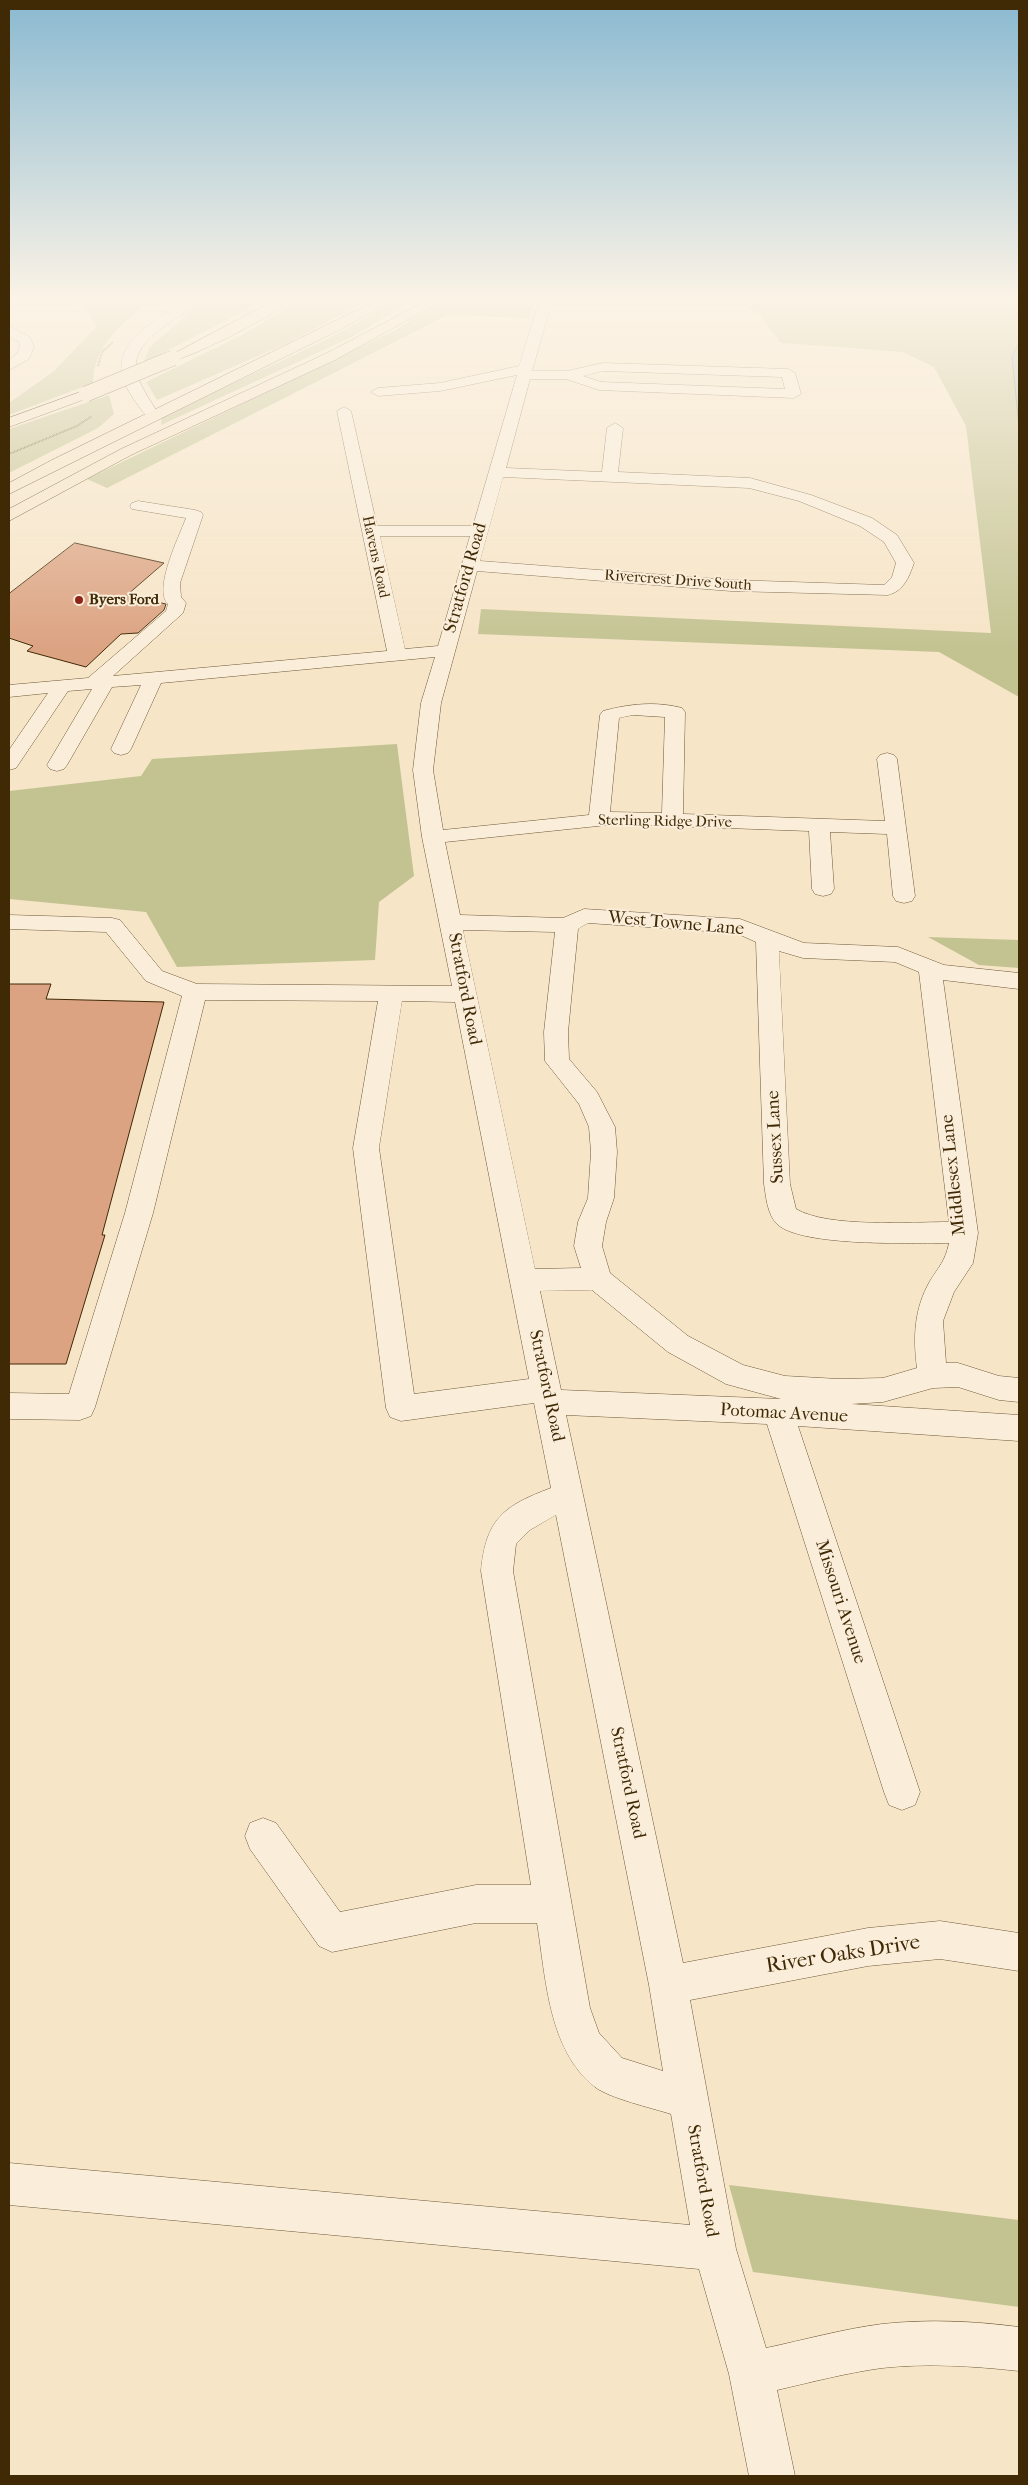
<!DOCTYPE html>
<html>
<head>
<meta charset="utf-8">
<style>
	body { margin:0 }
	#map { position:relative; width:1028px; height:2485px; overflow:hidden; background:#f7e5c8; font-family:"IM FELL French Canon",serif }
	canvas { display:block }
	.frame { position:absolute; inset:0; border:10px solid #402905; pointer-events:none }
</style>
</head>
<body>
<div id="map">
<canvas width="1028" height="2485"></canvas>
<div class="frame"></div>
</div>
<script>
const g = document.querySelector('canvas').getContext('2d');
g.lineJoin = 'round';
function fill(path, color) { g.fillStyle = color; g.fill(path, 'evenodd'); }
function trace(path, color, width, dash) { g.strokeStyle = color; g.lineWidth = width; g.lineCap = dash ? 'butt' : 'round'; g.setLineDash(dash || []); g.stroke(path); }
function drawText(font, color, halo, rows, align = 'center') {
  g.font = font + ' "IM FELL French Canon",serif'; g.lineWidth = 4; g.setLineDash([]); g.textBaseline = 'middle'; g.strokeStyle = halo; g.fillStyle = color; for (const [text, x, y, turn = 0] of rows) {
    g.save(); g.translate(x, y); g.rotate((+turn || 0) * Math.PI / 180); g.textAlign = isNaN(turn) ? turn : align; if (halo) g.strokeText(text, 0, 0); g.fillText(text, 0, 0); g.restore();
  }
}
const green = new Path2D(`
	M 60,301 L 149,301 C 122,325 94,344 93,383 L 9,415 L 9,403 L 54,371 L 97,326 L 84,305 Z
	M 202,301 L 260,301 L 241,313 L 143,363 L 150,347 Z
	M 298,301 L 366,301 L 290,342 L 157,400 L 146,382 L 242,335 Z
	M 395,301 L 412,301 L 354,336 L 161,425 L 162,415 C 240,379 322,346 395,301 Z
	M 441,301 L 534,301 L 529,319 L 450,314 L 107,488 L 87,479 L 397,329 Z
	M 738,301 L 1019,301 L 1019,343 L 1012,357 L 1019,427 L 1019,697 L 939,652 L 478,634 L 481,609 L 991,633 L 966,426 L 934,367 L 903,352 L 781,343 L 758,313 Z
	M 109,395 L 114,414 L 98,428 L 9,473 L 9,429 Z
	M 397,744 L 414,876 L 379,902 L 375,960 L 177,967 L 146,912 L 9,899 L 9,791 L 141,776 L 152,759 Z
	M 928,937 L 1019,940 L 1019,968 L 979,965 Z
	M 729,2185 L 1019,2220 L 1019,2307 L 753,2272 Z`);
const water = new Path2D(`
	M 1019,343 L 1019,427 L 1012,357 Z`);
const building = new Path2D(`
	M 75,543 L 164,563 L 127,595 L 166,604 L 164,610 L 138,633 L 121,634 L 86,667 L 27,651 L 33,646 L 9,638 L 9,594 Z
	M 9,984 L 51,984 L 46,999 L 164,1002 L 102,1235 L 105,1235 L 66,1364 L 9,1364 Z`);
const path = new Path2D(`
	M 98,366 L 102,352 L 113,342
	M 9,454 L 77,426 L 92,416`);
const minor = new Path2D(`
	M 183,301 L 198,301 C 191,310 179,316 170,322 C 123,355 130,371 159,414 L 157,417 L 147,417 C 138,405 127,392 123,378 C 112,341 160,318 183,301 Z
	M 539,301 L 552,301 L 532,371 L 567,371 L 603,363 L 788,369 L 795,373 L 801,394 L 794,398 L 599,390 L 566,379 L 530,379 L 506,468 L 602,472 L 607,428 L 615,423 L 623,428 L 618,472 L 750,478 L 811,495 L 872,518 L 897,535 L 914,563 C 909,577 904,591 888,595 L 731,591 L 477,571 L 441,703 L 433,770 L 443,830 L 589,815 L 600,715 L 603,711 C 629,704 655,701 682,708 L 685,712 L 683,814 L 885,821 L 877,759 L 880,755 L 887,753 L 894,755 L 897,759 L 915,896 L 912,901 L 904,903 L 896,901 L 893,896 L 887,834 L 830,832 L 834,889 L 831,894 L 823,896 L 815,894 L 812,889 L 809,831 L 617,824 L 445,842 L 460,915 L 563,918 L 584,909 L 740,919 L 804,943 L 898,947 L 944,965 L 1019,973 L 1019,989 L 943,980 L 978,1233 L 973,1263 L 954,1292 L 943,1321 L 946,1363 L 958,1363 L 999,1376 L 1019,1378 L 1019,1402 L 999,1400 L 958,1387 L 933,1388 L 883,1402 L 851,1404 L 1019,1415 L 1019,1441 L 798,1426 L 920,1792 L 915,1805 L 902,1810 L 889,1805 L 884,1792 L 767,1424 L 566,1415 L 683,1963 L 868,1928 L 940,1921 L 1019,1933 L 1019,1971 L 940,1959 L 868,1966 L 690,2000 L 736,2249 L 766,2348 C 804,2340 843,2329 882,2324 C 927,2319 974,2321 1019,2327 L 1019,2371 C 973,2366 927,2363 882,2368 C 846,2373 812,2382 777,2390 L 795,2476 L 749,2476 L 729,2374 L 699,2269 L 9,2205 L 9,2163 L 690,2225 L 671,2114 C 652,2108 609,2098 595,2087 C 548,2050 546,1978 537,1923 L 476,1923 L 332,1952 L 319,1946 L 250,1849 L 245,1836 L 250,1823 L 263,1818 L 276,1823 L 340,1912 L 476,1885 L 531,1885 L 481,1571 C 486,1519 503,1506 551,1488 L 534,1403 L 401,1421 L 390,1417 L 386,1408 L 353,1148 L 378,1001 L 205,1000 L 153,1213 L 95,1407 L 91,1416 L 80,1420 L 9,1419 L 9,1393 L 69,1394 L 125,1213 L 182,996 L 146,981 L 106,932 L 9,929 L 9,915 L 112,918 L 120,920 L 162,971 L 197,984 L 452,986 L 422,837 L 413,770 L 421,703 L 435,657 L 161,683 L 131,749 L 128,753 L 121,755 L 114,753 L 111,749 L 141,685 L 112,687 L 67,765 L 64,769 L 57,771 L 50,769 L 47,765 L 92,689 L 68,691 L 16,768 L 9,770 L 9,750 L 48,693 L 9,697 L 9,685 L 88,678 L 166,611 L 168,604 C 153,589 179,537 186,518 L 132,509 L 130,506 L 132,503 L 138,501 L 195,510 L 201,512 L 203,515 L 180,583 L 181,597 L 186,603 L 183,613 L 113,676 L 387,651 L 337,411 L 344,407 L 351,411 L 377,526 L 473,526 L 517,375 L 440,391 L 378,396 L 371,392 L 378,388 L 440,383 L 519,366 ZM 603,371 L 782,377 L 785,389 L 601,382 L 583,376 ZM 503,477 L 749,488 L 799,501 L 860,526 L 884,542 L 896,563 L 892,577 L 884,585 L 731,580 L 480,561 ZM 380,536 L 470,536 L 438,646 L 405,649 ZM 633,715 L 665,717 L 662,813 L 610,812 L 619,718 ZM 588,923 L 736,933 L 756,942 L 764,1184 C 766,1196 767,1214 777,1224 C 801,1247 914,1243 949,1243 C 945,1262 939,1266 930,1281 C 914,1309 913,1337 917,1368 L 883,1378 L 839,1379 L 785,1376 L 743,1365 L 688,1336 L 610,1273 L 602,1246 L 606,1222 L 614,1198 L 617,1152 L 615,1127 L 597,1092 L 569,1059 L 568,1032 L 578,929 ZM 463,930 L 555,932 L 544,1032 L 545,1061 L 579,1104 L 589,1127 L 591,1152 L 588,1198 L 578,1222 L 574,1246 L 581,1268 L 535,1269 ZM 779,951 L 803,958 L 895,962 L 919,972 L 949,1222 C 911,1222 828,1228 796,1209 L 790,1184 ZM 402,1001 L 455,1002 L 529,1379 L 414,1394 L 379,1148 ZM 592,1290 L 668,1352 L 726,1384 L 781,1399 L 561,1390 L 540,1291 ZM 556,1515 L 649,1985 L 663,2071 L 622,2058 L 599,2033 L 590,2008 L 513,1571 L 516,1544 L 530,1530 Z
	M 9,326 L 30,337 L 34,347 L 29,359 L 9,370 L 9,360 C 16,355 21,352 19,342 L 9,336 Z`);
const highway = new Path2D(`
	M 273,301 L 289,301 C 280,313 180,364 168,361 L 166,358 Z
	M 376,301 L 392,301 L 343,328 L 9,494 L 9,483 L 50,461 Z
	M 426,301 L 442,301 L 335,360 L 131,455 L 9,521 L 9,509 L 121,449 L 325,354 Z
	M 86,390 L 93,394 L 91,397 L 9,427 L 9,418 Z`);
const highwayBridge = new Path2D(`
	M 86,394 L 173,358`);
const markers = [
	[79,600,5,"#8f2418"]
];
const farStreetnames = [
	["Havens Road",375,557,78],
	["Rivercrest Drive South",678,581,4],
	["Sterling Ridge Drive",665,822,1]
];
const farPoinames = [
	["Byers Ford",89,600]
];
const streetNames = [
	["Stratford Road",466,578,-74],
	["West Towne Lane",676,924,5],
	["Stratford Road",464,989,79],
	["Sussex Lane",776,1137,-93],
	["Middlesex Lane",954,1175,-96],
	["Stratford Road",546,1386,78],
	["Potomac Avenue",784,1414,3],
	["Missouri Avenue",840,1602,72],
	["Stratford Road",627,1783,78],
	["Stratford Road",702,2181,80]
];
const nearStreetnames = [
	["River Oaks Drive",843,1955,-9]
];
fill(green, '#c3c392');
fill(water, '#9ec0af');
trace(water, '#78846b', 1);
fill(building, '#dca382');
trace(building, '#402905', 1);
trace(minor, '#6e5836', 1);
trace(highway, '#402905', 1);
trace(path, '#402905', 2, [0.5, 1]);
fill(minor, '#faeedb');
fill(highway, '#f7e5c8');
trace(highwayBridge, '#402905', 16, []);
trace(highwayBridge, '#f7e5c8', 15);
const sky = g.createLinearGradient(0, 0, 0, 649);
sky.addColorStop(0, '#8ab9d1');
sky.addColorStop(0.46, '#fbf3e6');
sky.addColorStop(1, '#fbf3e600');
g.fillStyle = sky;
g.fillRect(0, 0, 1028, 649);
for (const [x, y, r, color] of markers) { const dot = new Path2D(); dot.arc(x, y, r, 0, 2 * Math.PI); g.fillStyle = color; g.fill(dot); trace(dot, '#faeedb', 2); }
drawText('15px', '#402905', '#faeedb', farStreetnames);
drawText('bold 15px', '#402905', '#faeedb', farPoinames, 'left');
drawText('18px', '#402905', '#faeedb', streetNames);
drawText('21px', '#402905', '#faeedb', nearStreetnames);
</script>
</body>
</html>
